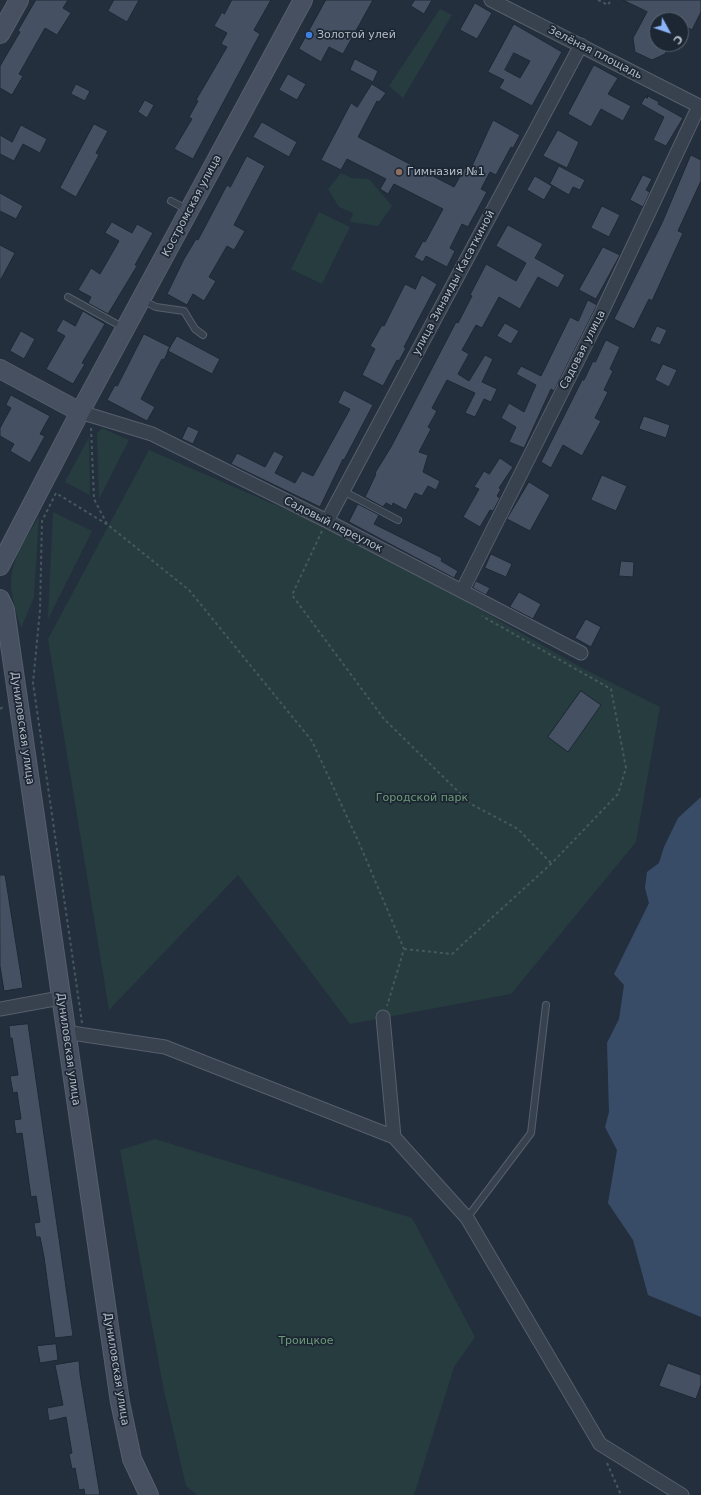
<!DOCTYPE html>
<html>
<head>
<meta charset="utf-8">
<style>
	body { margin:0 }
	#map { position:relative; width:701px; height:1495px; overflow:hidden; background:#242f3e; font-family:"DejaVu Sans",sans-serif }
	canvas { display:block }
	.north { position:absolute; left:649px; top:12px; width:40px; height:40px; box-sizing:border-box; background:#1d2633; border:1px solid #59626f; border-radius:50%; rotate:130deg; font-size:11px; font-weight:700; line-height:16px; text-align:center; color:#b4bcc9 }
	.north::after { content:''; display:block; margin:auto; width:14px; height:18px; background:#8ab4f8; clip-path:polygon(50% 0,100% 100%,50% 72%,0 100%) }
</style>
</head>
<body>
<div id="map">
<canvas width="701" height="1495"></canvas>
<div class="north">С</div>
</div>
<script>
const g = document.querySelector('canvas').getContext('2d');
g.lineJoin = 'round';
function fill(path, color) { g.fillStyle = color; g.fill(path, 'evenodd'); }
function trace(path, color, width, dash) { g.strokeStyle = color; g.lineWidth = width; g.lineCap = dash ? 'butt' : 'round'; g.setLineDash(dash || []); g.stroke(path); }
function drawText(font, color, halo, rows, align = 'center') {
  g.font = font + ' "DejaVu Sans",sans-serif'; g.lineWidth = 3.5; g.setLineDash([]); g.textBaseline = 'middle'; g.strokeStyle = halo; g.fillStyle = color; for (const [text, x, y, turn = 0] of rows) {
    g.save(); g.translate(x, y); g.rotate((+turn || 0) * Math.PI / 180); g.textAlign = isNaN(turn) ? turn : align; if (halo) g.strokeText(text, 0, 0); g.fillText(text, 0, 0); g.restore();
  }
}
const green = new Path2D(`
	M 440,9 L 452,15 L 403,98 L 389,86 Z
	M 341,173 L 351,178 L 369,179 L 392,206 L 378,226 L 350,222 L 353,213 L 339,207 L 328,189 Z
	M 319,212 L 350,227 L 322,284 L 291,269 Z
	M 102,428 L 129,440 L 99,499 L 97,433 Z
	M 89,437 L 90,495 L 65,482 Z
	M 149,450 L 326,527 L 469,603 L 584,669 L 660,707 L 636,842 L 511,994 L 350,1024 L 238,875 L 109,1010 L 48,639 Z
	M 53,512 L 92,531 L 48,619 Z
	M 39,516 L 34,597 L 21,628 C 17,615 12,600 11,586 C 10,560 27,538 39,516 Z
	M 155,1139 L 412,1218 L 475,1337 L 454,1367 L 414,1495 L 197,1495 L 186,1486 L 163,1386 L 120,1150 Z`);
const water = new Path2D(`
	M 701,797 L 701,1317 L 648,1295 L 633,1240 L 608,1203 L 617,1150 L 605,1127 L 609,1112 L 607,1043 L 619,1019 L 624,985 L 614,974 L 649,903 L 645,888 L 647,872 L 659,863 L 664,847 L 678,818 Z`);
const building = new Path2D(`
	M 36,0 L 68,0 L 63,8 L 71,13 L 57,35 L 45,28 L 19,74 L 23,76 L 12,95 L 0,88 L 0,66 L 20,32 L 18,31 Z
	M 114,0 L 139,0 L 127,22 L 108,11 Z
	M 232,0 L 271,0 L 254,30 L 260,34 L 193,159 L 174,149 L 192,119 L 189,117 L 198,101 L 196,100 L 227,47 L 221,44 L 227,33 L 214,26 L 222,12 L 224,14 Z
	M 326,0 L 373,0 L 343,54 L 329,47 L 321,62 L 299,49 Z
	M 415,0 L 432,0 L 424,14 L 411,6 Z
	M 623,0 L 701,0 L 701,12 L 692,30 L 681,24 L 681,20 L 657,20 L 657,44 L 670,44 L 665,54 L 652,60 L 635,52 L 633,38 L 647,12 Z
	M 475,3 L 492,13 L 477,39 L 460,30 Z
	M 514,24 L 562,52 L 532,106 L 499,88 L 504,80 L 488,72 ZM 514,53 L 530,61 L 520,78 L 505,70 Z
	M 355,59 L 378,71 L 373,82 L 350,70 Z
	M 594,65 L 618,78 L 608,94 L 631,106 L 623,121 L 601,109 L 591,127 L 568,114 Z
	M 288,74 L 306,84 L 297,100 L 279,90 Z
	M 76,84 L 90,91 L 85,101 L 71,94 Z
	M 372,84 L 386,93 L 379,102 L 377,101 L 358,137 L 454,187 L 467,164 L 472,166 L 493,120 L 520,135 L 513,148 L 511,147 L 496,175 L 490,172 L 481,189 L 487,192 L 468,227 L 462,224 L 450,248 L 455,251 L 447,267 L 426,256 L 423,262 L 414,257 L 423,241 L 425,242 L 443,209 L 394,184 L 388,194 L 380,189 L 386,179 L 347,159 L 341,170 L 321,160 L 351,103 L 357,107 Z
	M 648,96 L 659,102 L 658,104 L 683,118 L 666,146 L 653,140 L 664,117 L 641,104 L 645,97 L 647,98 Z
	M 145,100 L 154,105 L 147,118 L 138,112 Z
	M 262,122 L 297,142 L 289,157 L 253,137 Z
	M 94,124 L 108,131 L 96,153 L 99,155 L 76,197 L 60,188 Z
	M 21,125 L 47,139 L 40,153 L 23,144 L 14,161 L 0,154 L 0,135 L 12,142 Z
	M 558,130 L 579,142 L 567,168 L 543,156 Z
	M 691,155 L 701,160 L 701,181 L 678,231 L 683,233 L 663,277 L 652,301 L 649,299 L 634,329 L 614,319 L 662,223 Z
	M 247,156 L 265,166 L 234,225 L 245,231 L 234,250 L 227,246 L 209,277 L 216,281 L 204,301 L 193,294 L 187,305 L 167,294 L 184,259 L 196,239 L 198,240 L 227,185 L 230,187 Z
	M 559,166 L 585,180 L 580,190 L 573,187 L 569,195 L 550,184 Z
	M 643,175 L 652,179 L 646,190 L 650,192 L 643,207 L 630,200 Z
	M 535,176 L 552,186 L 544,200 L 527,190 Z
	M 0,193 L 23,206 L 16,219 L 0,211 Z
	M 602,206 L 620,215 L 609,237 L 591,228 Z
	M 112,222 L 132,233 L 137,224 L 153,233 L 135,265 L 137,266 L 108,314 L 88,303 L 91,297 L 78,290 L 91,268 L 100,274 L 119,241 L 105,233 Z
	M 508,225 L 543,244 L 535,258 L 565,275 L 558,288 L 538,277 L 520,309 L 499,297 L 482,328 L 476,325 L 462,350 L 469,354 L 458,374 L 469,381 L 485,355 L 493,359 L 482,382 L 497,389 L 491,402 L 484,399 L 475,417 L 465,413 L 475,393 L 447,380 L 432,408 L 437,411 L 428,427 L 431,429 L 419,452 L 428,455 L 423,472 L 440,481 L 436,490 L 428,486 L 422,496 L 415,493 L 406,510 L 393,503 L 392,506 L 386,503 L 383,507 L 365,497 L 376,474 L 375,473 L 391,447 L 456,322 L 458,323 L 472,296 L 470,295 L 486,264 L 516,281 L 526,263 L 496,246 Z
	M 0,245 L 15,253 L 0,281 Z
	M 603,247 L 620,255 L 596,299 L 579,290 Z
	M 422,275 L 437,284 L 404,347 L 406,348 L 399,361 L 397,360 L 383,386 L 362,375 L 375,349 L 370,346 L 382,325 L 384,326 L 405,284 L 415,289 Z
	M 588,300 L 597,305 L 554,391 L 551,389 L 524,448 L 509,442 L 516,427 L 501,418 L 509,403 L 524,412 L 536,385 L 516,374 L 521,366 L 541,376 L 570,317 L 578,321 Z
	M 83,311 L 105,324 L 82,363 L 85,364 L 73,384 L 46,369 L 65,336 L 56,331 L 63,319 L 75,326 Z
	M 505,323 L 519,331 L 511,344 L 497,336 Z
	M 657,326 L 667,330 L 660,345 L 650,341 Z
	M 21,331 L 35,339 L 24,359 L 10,351 Z
	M 144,334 L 170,347 L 164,360 L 162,359 L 141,399 L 155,407 L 147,421 L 107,400 L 115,385 L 117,386 Z
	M 177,336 L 220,359 L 212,374 L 168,351 Z
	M 606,340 L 620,347 L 610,369 L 613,371 L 604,390 L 608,392 L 595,418 L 601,421 L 582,456 L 563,445 L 551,468 L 541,462 L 582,380 L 584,380 L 593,361 L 595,362 Z
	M 663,364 L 677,370 L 669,387 L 655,380 Z
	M 344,390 L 373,405 L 344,460 L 343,459 L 320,507 L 231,464 L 237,453 L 265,467 L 274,451 L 284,456 L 275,473 L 295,483 L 302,471 L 313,476 L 350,409 L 338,403 Z
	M 11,395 L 50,416 L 40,434 L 45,436 L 30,463 L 10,451 L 14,444 L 0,436 L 0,428 L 11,408 L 6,405 Z
	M 644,416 L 670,425 L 666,438 L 639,429 Z
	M 188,426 L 199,431 L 193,444 L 182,439 Z
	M 500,458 L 513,467 L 499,488 L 501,489 L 497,496 L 500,498 L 493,511 L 490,510 L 480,527 L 463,517 L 479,489 L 474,487 L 484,471 L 489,474 Z
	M 602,475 L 627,486 L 616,511 L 591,500 Z
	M 529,482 L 550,495 L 530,531 L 507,519 Z
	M 358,504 L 379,515 L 374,524 L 442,558 L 441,561 L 458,571 L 454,578 L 349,522 Z
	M 491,554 L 512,564 L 506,577 L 485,568 Z
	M 621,561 L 634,562 L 633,577 L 619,576 Z
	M 476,581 L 490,588 L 486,595 L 473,588 Z
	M 519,592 L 541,604 L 533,619 L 510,607 Z
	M 586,619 L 601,627 L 591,647 L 575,638 Z
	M 581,691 L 601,705 L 568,752 L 548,737 Z
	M 0,875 L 5,875 L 23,988 L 4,991 L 0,966 Z
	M 28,1024 L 73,1336 L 55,1338 L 44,1257 L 40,1237 L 36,1237 L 34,1223 L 40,1222 L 36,1196 L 31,1197 L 22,1133 L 16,1134 L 14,1120 L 21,1119 L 17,1092 L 13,1093 L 10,1076 L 18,1075 L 12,1038 L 10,1038 L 9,1026 Z
	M 56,1344 L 58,1360 L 40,1363 L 37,1346 Z
	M 79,1361 L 80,1374 L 100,1495 L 85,1495 L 84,1489 L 79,1490 L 75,1468 L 72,1469 L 69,1454 L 72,1453 L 66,1417 L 49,1421 L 47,1408 L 63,1405 L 55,1365 Z
	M 668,1363 L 701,1375 L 701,1385 L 696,1399 L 659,1386 Z`);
const path = new Path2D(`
	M 598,0 L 608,5 L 611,0
	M 91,428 L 94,499 L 107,524
	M 322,531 L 292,595 L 384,719 L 471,804 L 518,829 L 551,863
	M 0,709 L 5,706
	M 404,949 L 452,954 L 552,863 L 618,794 L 626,768 L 611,689 L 482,616
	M 82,1023 L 33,683 L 40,610 L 42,521 L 56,493 L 108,525 L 189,590 L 312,741 L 360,845 L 404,949 L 387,1006
	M 607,1463 L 621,1495`);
const lane = new Path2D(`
	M 171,201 L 188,210
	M 68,297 L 124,328
	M 142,300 L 156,307 L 184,311 L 195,329 L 203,335
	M 343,491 L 398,520
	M 467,1218 L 531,1133 L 546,1005`);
const street = new Path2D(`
	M 80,412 L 152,434 L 327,521 L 581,653
	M 327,521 L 581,45
	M 462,591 L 602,312 L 699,106 L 491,0
	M 0,1009 L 60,998
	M 383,1017 L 394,1137
	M 65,1032 L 165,1047 L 394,1137 L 467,1218 L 600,1444 L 682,1495`);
const secondary = new Path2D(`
	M 0,34 L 19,0
	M 0,369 L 80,412
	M 0,566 L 80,412 L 303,0
	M 0,599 L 5,610 L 120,1402 L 132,1459 L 149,1495`);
const markers = [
	[309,35,4,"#3f7fe0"],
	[399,172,4,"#8d6e63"]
];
const poiNames = [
	["Золотой улей",317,35],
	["Гимназия №1",407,172]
];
const streetNames = [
	["Зелёная площадь",595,53,27],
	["Костромская улица",192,206,-62],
	["улица Зинаиды Касаткиной",454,283,-62],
	["Садовая улица",583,350,-63],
	["Садовый переулок",333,525,27],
	["Дуниловская улица",22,728,82],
	["Дуниловская улица",68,1049,82],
	["Дуниловская улица",116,1369,81]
];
const parkNames = [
	["Городской парк",422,798],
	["Троицкое",306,1341]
];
fill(green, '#263c3f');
fill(water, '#394c67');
fill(building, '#455162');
trace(building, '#1f2835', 1);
trace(lane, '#565f6c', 8);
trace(street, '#565f6c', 15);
trace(secondary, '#565f6c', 20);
trace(path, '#44595c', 2, [3, 3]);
trace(lane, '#38414e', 6);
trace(street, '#38414e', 13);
trace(secondary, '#465061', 18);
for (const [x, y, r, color] of markers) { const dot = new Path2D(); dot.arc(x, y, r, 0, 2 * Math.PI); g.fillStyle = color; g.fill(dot); trace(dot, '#1d2633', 1.5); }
drawText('11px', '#b4bcc9', '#1d2633', poiNames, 'left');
drawText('11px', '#b4bcc9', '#1d2633', streetNames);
drawText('11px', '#6b9a76', '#1d2633', parkNames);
</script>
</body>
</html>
